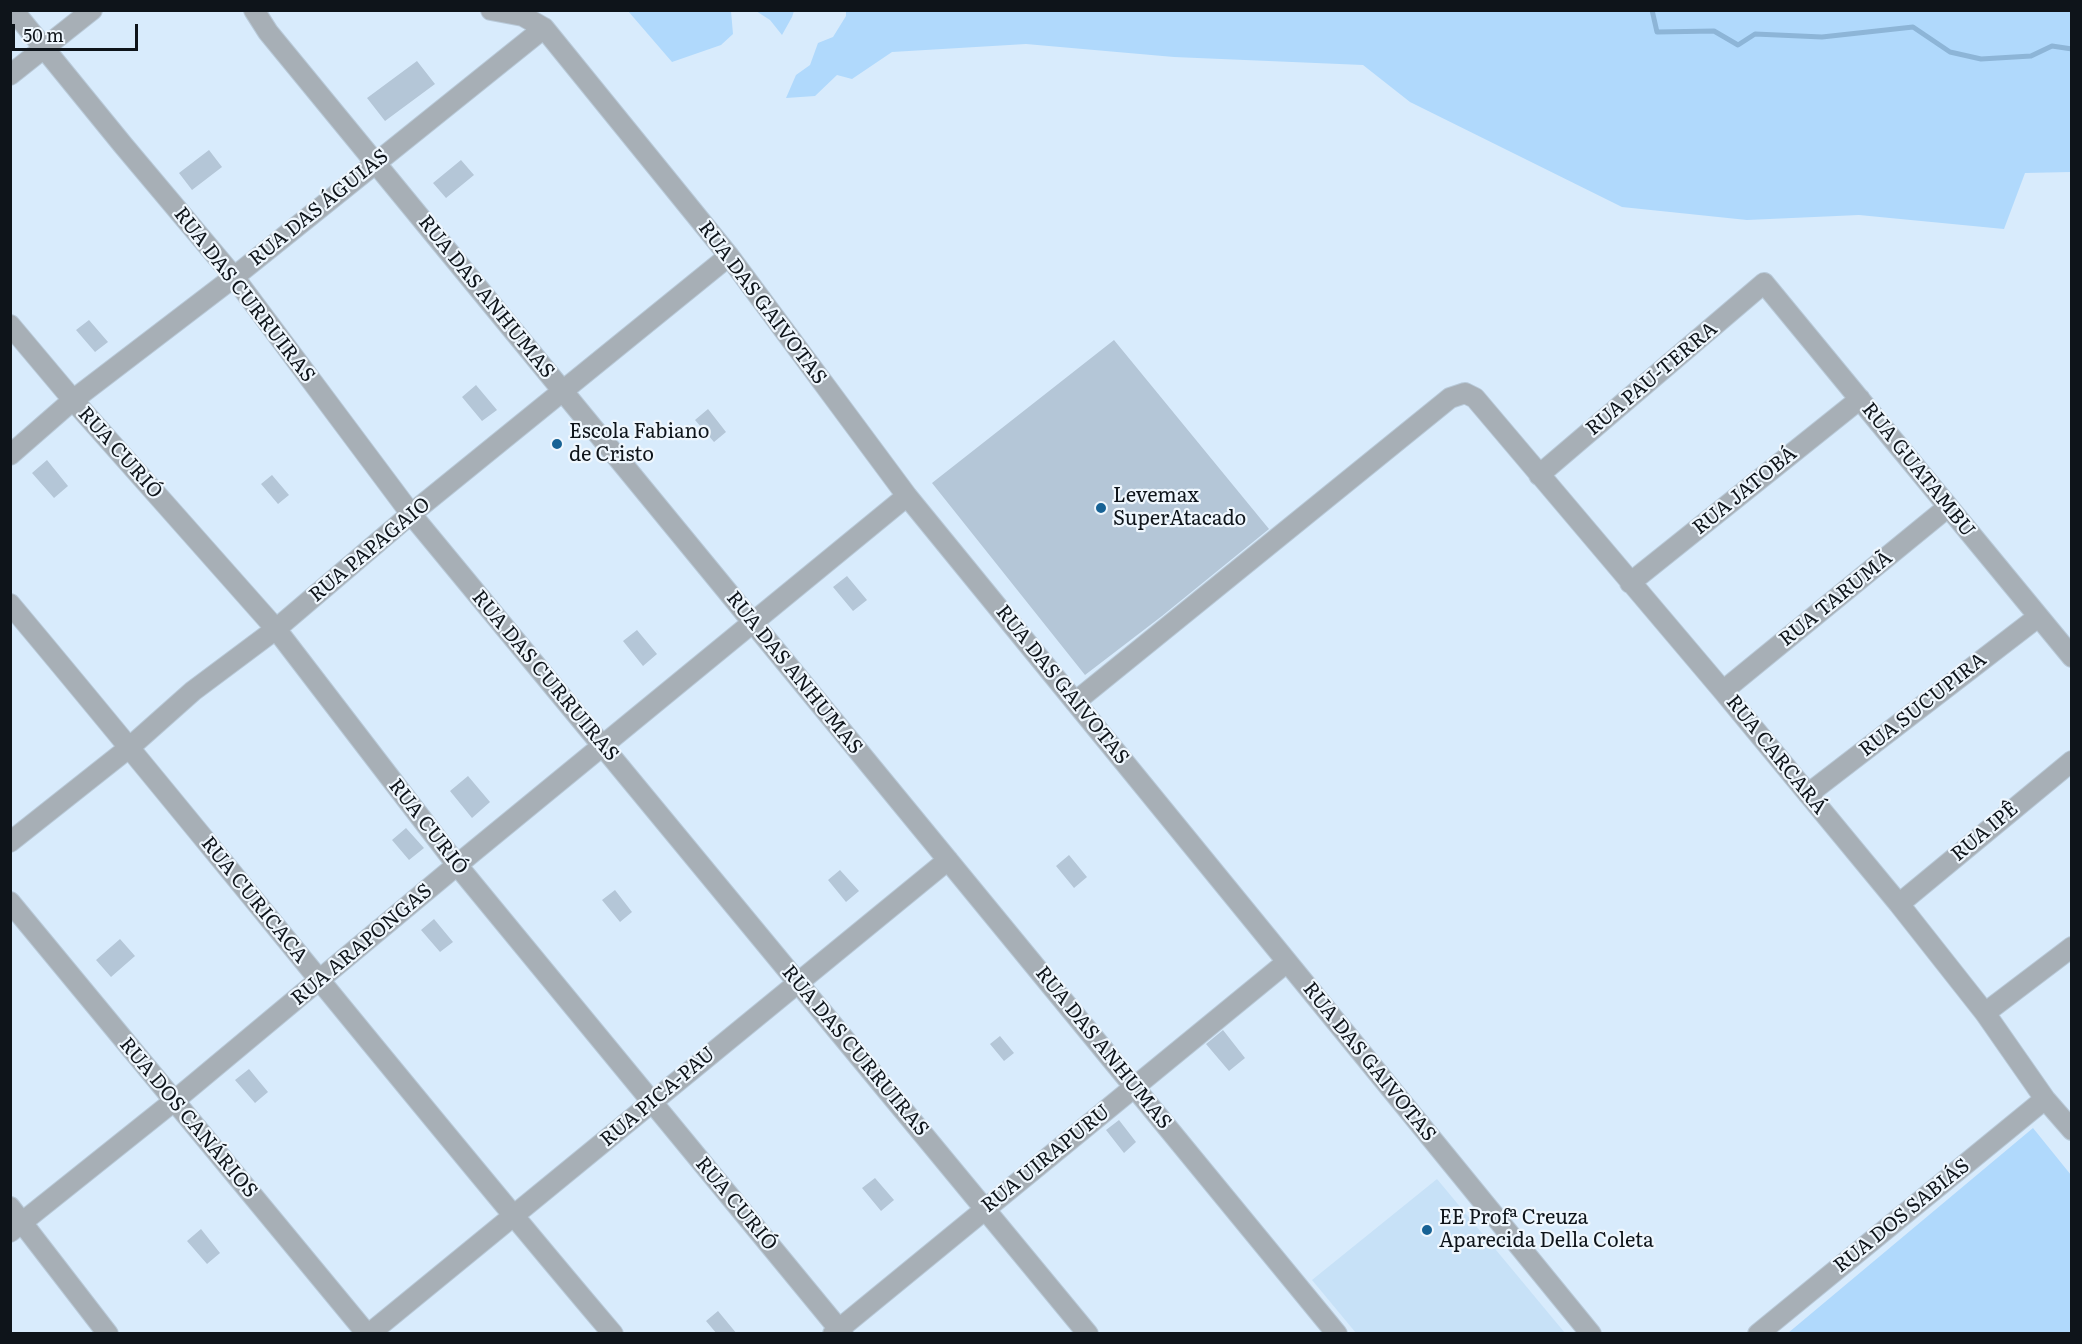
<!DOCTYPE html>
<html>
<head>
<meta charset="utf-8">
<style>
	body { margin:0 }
	#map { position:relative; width:2082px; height:1344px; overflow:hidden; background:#d8ebfc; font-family:Literata,serif }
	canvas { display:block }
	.frame { position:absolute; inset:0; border:12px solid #0e141a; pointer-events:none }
	.scale { position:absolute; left:12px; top:24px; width:126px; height:27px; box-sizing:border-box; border:3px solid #0e141a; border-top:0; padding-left:8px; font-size:18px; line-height:21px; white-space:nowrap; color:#0e141a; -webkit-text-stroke:4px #eff7fe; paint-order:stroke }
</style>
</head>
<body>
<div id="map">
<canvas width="2082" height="1344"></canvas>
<div class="frame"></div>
<div class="scale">50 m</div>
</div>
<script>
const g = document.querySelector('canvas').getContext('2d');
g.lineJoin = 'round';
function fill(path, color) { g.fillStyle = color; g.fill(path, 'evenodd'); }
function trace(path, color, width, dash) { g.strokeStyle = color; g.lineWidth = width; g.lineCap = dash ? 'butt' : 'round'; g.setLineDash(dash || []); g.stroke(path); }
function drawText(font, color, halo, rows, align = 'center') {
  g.font = font + ' Literata,serif'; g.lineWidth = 4.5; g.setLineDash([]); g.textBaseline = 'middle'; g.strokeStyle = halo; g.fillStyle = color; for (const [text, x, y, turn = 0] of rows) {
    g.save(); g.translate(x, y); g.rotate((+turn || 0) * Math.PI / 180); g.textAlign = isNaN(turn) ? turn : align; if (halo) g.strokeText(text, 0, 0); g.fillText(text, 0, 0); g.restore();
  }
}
const built = new Path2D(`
	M 1437,1179 L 1565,1333 L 1356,1333 L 1312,1280 Z`);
const green = new Path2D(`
	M 628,11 L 731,11 L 733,34 L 721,45 L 672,62 Z
	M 756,11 L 794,11 L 792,17 L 782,35 L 770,20 Z
	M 846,11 L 2071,11 L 2071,172 L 2025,173 L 2004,229 L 1859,215 L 1747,220 L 1622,207 L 1410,102 L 1363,65 L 1174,57 L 1026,44 L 892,52 L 852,79 L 837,75 L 815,96 L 786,98 L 796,75 L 810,65 L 818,43 L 833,37 L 846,16 Z
	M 2033,1128 L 2071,1175 L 2071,1333 L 1788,1333 Z`);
const stream = new Path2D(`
	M 1652,10 L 1657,32 L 1714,31 L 1738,45 L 1755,34 L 1822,37 L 1913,27 L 1950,52 L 1981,59 L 2031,56 L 2052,46 L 2072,49`);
const building = new Path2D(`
	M 417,61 L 435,84 L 385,121 L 367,98 Z
	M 209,150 L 222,167 L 192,190 L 179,173 Z
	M 461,160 L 474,175 L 446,198 L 433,183 Z
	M 89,320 L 108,342 L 95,352 L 76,330 Z
	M 1114,340 L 1269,529 L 1162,616 L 1085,675 L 932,483 Z
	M 476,385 L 497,410 L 482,421 L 462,397 Z
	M 708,409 L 726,432 L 714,442 L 695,420 Z
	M 47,460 L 68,486 L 54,498 L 32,473 Z
	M 272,475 L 289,495 L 278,504 L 261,484 Z
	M 847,576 L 867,600 L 853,611 L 833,587 Z
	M 637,630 L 657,654 L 643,666 L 623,641 Z
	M 468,776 L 490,802 L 472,818 L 450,791 Z
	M 406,828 L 424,848 L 409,860 L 392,840 Z
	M 1069,855 L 1087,877 L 1074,888 L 1056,866 Z
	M 840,870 L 859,891 L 846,902 L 828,880 Z
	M 615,890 L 632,912 L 620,922 L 602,900 Z
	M 434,919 L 453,942 L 440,952 L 421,930 Z
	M 120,939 L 135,956 L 111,977 L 96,960 Z
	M 1223,1030 L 1245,1058 L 1229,1071 L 1206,1044 Z
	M 1000,1036 L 1014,1053 L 1004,1061 L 990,1044 Z
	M 249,1069 L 268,1092 L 255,1103 L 235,1080 Z
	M 1119,1120 L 1136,1142 L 1124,1153 L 1106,1130 Z
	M 875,1178 L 894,1200 L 881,1211 L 862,1188 Z
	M 201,1229 L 220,1253 L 207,1264 L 187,1241 Z
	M 718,1311 L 737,1334 L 717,1334 L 706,1321 Z`);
const minor = new Path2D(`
	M 13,10 L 123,145 L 234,277 L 411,514 L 1088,1334
	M 254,10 L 268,32 L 1337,1334
	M 491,10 L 523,16 L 544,28 L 729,256 L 907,496 L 1591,1334
	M 10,75 L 92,10
	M 10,325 L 73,400 L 276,629 L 457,865 L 843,1334
	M 10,455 L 73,400 L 234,277 L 544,28
	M 1539,475 L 1764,283 L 2072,657
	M 1630,583 L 1860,399
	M 10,604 C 213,846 409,1094 613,1334
	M 1723,691 L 1948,507
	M 1075,702 L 1450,398 L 1465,393 L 1475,398 L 1723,691 L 1899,904 L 1985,1013 L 2045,1099 L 2072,1130
	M 1808,794 L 2038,617
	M 10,842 L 130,747 L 193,691 L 276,629 L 411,514 L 729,256
	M 10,902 L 367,1334
	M 1899,904 L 2072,761
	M 1985,1013 L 2072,947
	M 10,1207 L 108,1334
	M 10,1232 L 174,1101 L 457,865 L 907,496
	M 369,1334 C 563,1177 754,1017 948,860
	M 833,1334 L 1287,962
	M 1758,1334 L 2045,1099`);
const markers = [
	[557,444,6,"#176295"],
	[1101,508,6,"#176295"],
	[1427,1230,6,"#176295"]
];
const streetNames = [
	["RUA DAS ÁGUIAS",319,208,-39],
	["RUA DAS CURRUIRAS",244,295,52],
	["RUA DAS ANHUMAS",486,297,51],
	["RUA DAS GAIVOTAS",762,303,53],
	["RUA PAU-TERRA",1652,379,-40],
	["RUA CURIÓ",120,453,48],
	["RUA GUATAMBU",1918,470,51],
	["RUA JATOBÁ",1745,491,-39],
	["RUA PAPAGAIO",370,550,-40],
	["RUA TARUMÃ",1836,599,-39],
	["RUA DAS ANHUMAS",794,673,51],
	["RUA DAS CURRUIRAS",545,676,50],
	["RUA DAS GAIVOTAS",1062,685,51],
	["RUA SUCUPIRA",1923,705,-38],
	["RUA CARCARÁ",1776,755,51],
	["RUA CURIÓ",428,827,52],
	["RUA IPÊ",1985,832,-40],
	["RUA CURICACA",254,900,51],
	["RUA ARAPONGAS",362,945,-40],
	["RUA DAS ANHUMAS",1103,1048,51],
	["RUA DAS CURRUIRAS",855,1051,50],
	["RUA DAS GAIVOTAS",1369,1062,51],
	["RUA PICA-PAU",658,1097,-40],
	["RUA DOS CANÁRIOS",188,1118,50],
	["RUA UIRAPURU",1046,1159,-39],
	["RUA CURIÓ",736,1204,50],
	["RUA DOS SABIÁS",1902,1216,-39]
];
const poiNames = [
	["Escola Fabiano",569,432],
	["de Cristo",569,455],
	["Levemax",1113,496],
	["SuperAtacado",1113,519],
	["EE Profª Creuza",1439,1218],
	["Aparecida Della Coleta",1439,1241]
];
fill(built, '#c7e1f7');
fill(green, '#b0d9fc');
trace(stream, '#8db5d7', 5);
fill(building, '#b4c6d7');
trace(minor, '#b8c9d8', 22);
trace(minor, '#a7afb6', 20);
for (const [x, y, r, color] of markers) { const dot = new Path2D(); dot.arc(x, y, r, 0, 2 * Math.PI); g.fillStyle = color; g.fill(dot); trace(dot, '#eff7fe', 2); }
drawText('20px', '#0e141a', '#eff7fe', streetNames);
drawText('20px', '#0e141a', '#eff7fe', poiNames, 'left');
</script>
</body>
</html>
